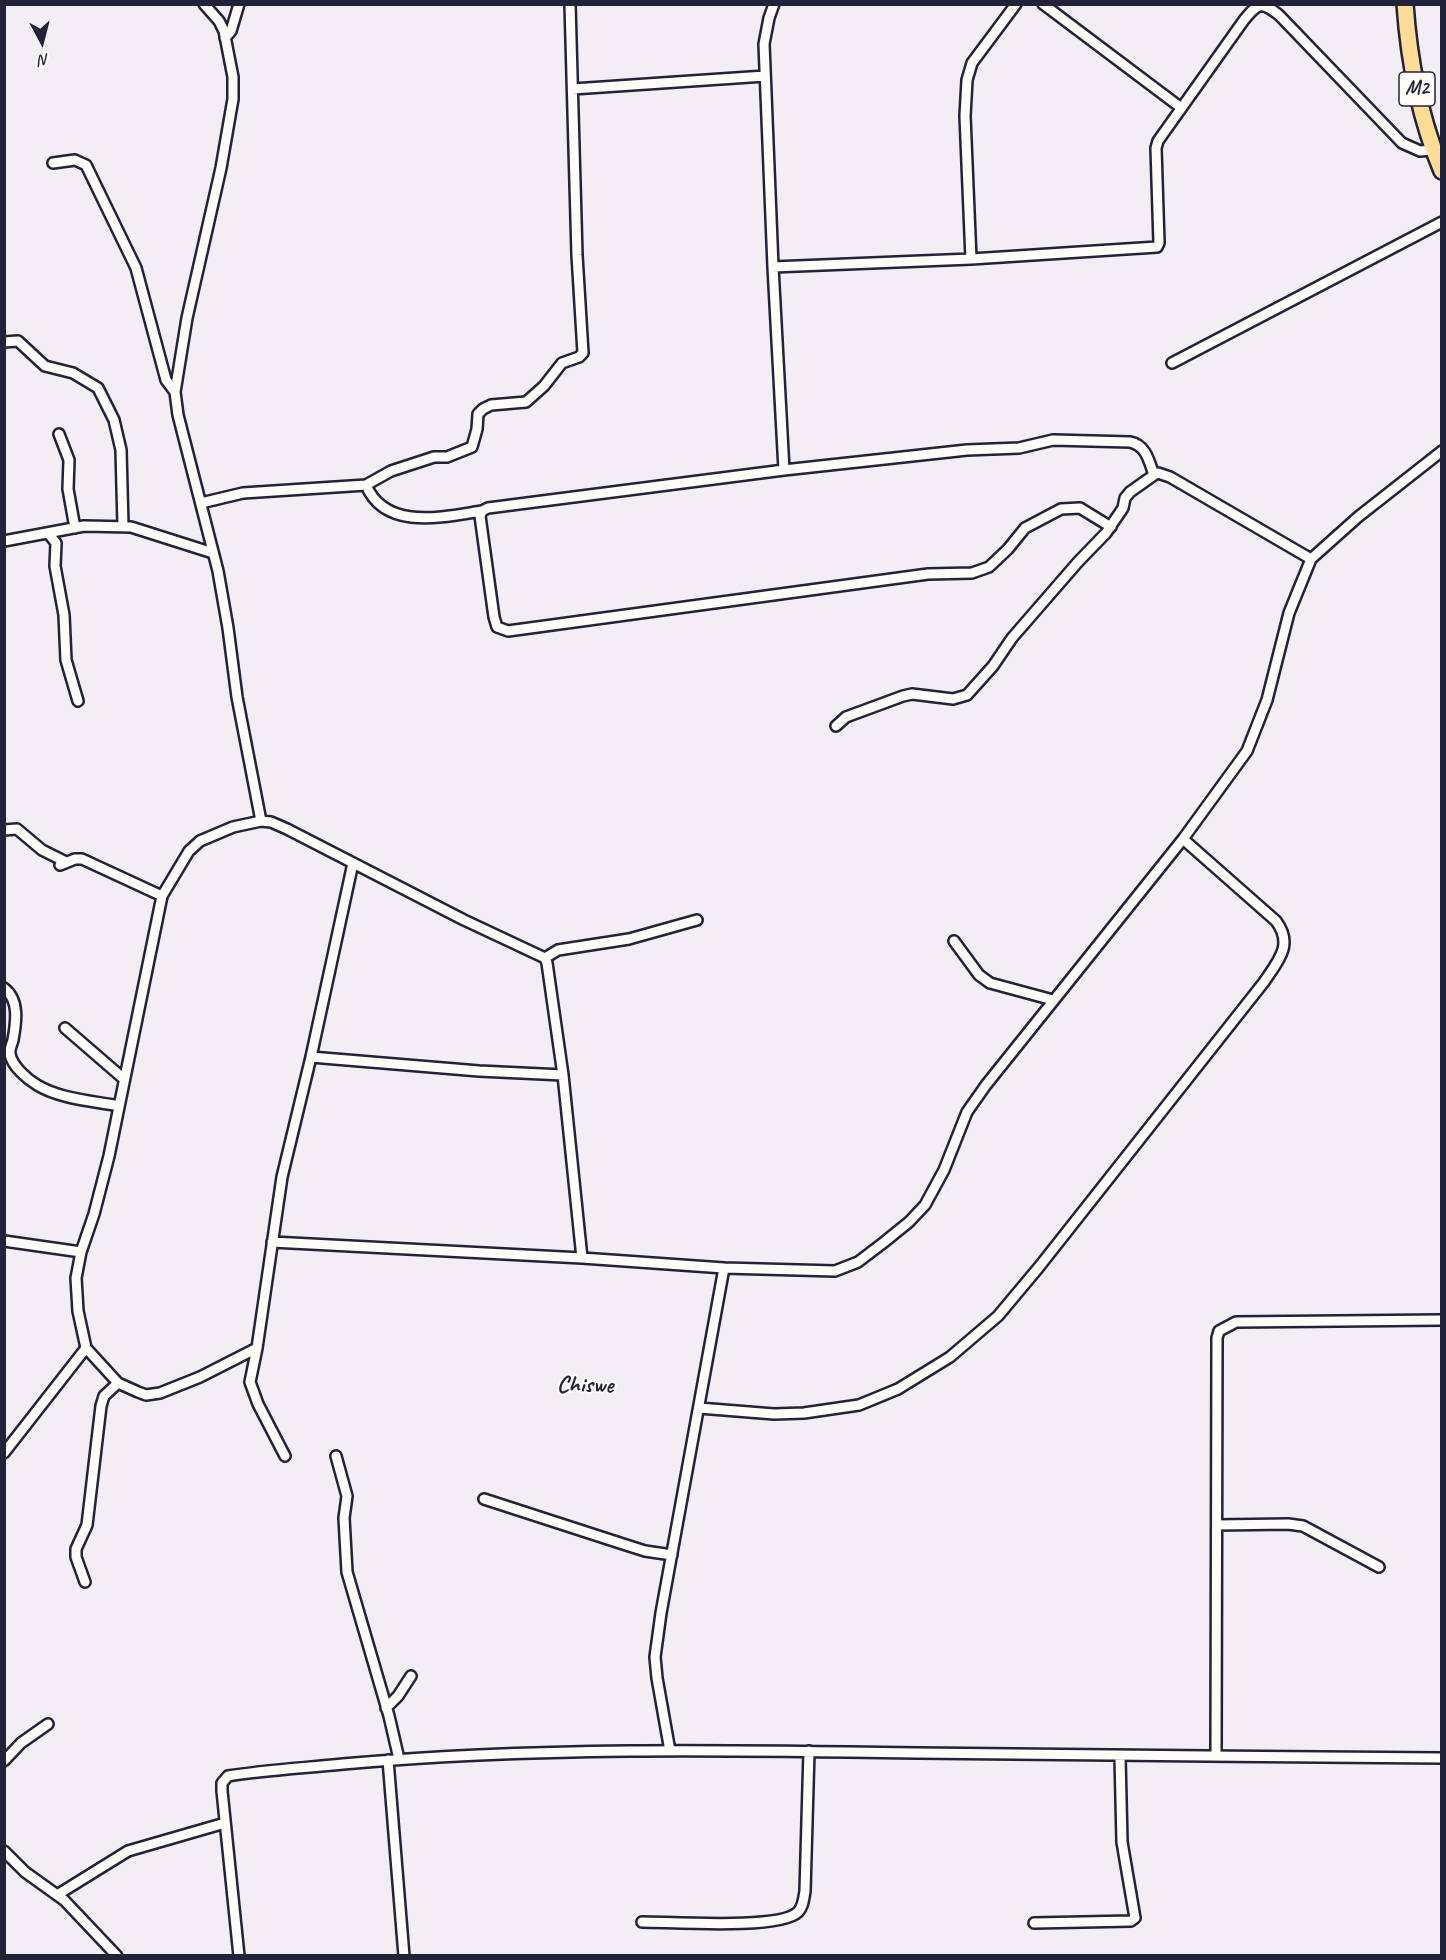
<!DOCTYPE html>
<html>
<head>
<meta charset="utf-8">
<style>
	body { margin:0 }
	#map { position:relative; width:1446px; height:1960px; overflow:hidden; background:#f3eef3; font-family:Caveat,sans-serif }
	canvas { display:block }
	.frame { position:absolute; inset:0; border:6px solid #22223b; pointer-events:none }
	.north { position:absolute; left:12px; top:12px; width:60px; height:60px; -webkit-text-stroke:4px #fdfcf7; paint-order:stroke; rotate:173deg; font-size:16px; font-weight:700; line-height:24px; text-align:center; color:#22223b }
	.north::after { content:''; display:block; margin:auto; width:21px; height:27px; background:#22223b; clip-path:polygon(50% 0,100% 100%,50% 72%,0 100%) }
</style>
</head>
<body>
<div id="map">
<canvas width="1446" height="1960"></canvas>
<div class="frame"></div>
<div class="north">N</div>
</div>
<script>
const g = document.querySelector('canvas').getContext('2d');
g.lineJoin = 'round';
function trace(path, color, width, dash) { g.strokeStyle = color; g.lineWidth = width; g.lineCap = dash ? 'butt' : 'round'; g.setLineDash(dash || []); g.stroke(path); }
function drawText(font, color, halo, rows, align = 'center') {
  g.font = font + ' Caveat,sans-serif'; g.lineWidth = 4.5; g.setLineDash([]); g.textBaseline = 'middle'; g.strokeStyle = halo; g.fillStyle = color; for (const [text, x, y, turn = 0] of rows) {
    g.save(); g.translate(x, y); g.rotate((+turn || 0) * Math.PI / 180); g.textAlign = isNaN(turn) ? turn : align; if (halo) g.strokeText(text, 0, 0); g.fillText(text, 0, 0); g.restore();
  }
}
const minor = new Path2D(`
	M 204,4 L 219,21 L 224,31 L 233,77 L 233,99 L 221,168 L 187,318 L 175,392 L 178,415 L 218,571 L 228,628 L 237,697 L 261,821
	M 774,4 L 769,18 L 764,44 L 773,267 L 784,470
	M 1043,4 L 1180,107
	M 225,38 L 231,31 L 239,4
	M 573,89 L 765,76
	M 53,163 L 75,160 L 86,165 L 136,268 L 166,380 L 175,392
	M 971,259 L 965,116 L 967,80 L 972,63 L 1016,4
	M 773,267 L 971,259 L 1157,247 L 1159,243 L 1156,148 L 1158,141 L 1244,20 C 1258,3 1261,1 1279,15 L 1402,143 L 1420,151 L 1433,150
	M 4,342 L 18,341 L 45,366 L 73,373 L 98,388 L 114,420 L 121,450 L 123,526
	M 1172,363 L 1442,222
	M 59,434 L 69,460 L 68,489 L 75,528
	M 366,485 C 385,531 443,517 482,511
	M 201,503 L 243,493 L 366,485 L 391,471 L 434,457 L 447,457 L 472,447 L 477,429 L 478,414 L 483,409 L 491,405 L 526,402 L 544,386 L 562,363 L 579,357 L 583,353 L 577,255 L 570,4
	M 1111,527 L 1080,508 L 1061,509 L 1025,528 L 1008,549 L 989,567 L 972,573 L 928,574 L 508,631 L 497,627 L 494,617 L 480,516 L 482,511 L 488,508 L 784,470 L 967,450 L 1019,448 L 1053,440 L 1130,442 C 1146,445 1149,461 1154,475
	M 48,533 L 56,543 L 55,566 L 64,615 L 66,660 L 78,701
	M 4,541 L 84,526 L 131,527 L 213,553
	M 836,726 L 846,717 L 903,696 L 912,694 L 953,699 L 967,695 L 993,666 L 1012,638 L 1078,562 L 1106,533 L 1123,508 L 1125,498 L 1130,492 L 1154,475 L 1158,473 L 1170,477 L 1311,559
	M 4,830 L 17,829 L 42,850 L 66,862
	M 353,863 L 311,1057 L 282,1177 L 257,1348 L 200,1377 L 160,1393 L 146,1395 L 138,1392 L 118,1383 L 86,1348 L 78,1311 L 76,1278 L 81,1252 L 94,1214 L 109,1156 L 162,896 L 189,851 L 200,841 L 233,827 L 261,821 L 271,822 L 287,829 L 464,920 L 545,958 L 547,963 L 563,1075 L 582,1258
	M 60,865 L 75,859 L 82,859 L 162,896
	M 954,941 L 979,975 L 990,983 L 1053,1000
	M 545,958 L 558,950 L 629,939 L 697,920
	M 4,988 C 20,1000 16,1023 13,1040 C 12,1044 9,1050 10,1054 C 12,1066 27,1079 37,1085 C 60,1099 93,1101 119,1106
	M 65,1028 L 124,1079
	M 311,1057 L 479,1071 L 563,1075
	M 4,1241 L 81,1252
	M 272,1242 L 582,1258 L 724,1268 L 835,1271 L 858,1262 L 883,1243 L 909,1222 L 925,1205 L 944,1170 L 967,1112 L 986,1085 L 1183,839 L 1247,751 L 1267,700 L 1289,613 L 1311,559 L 1358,517 L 1442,451
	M 257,1348 L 250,1382 L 258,1404 L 285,1456
	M 699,1408 L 774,1414 L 804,1413 L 859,1405 L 898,1389 L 950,1357 L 998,1316 L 1039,1267 L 1264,982 C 1278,961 1294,945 1276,921 L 1183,839
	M 4,1453 L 86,1348
	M 336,1456 L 347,1496 L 344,1518 L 347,1572 L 389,1716 L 399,1759
	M 484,1499 L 623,1544 L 645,1551 L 672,1555
	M 1217,1525 L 1288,1524 L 1303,1526 L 1379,1567
	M 85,1582 L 76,1557 L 76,1549 L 87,1525 L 101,1406 L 104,1396 L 118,1383
	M 386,1708 L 398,1696 L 411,1676
	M 670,1751 L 657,1678 L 655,1657 L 661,1613 L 724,1268
	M 1216,1755 L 1217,1338 L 1219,1331 L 1236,1322 L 1442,1320
	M 388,1760 L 404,1956
	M 4,1761 L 21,1743 L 48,1724
	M 4,1851 L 25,1872 L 64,1900 L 117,1956
	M 57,1895 L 128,1851 L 225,1823
	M 642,1922 C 671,1922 780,1930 798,1912 C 803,1907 804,1898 805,1891 L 809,1751
	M 1034,1923 L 1131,1921 L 1135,1918 L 1122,1842 L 1120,1757
	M 239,1956 L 222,1791 L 222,1783 L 228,1776 C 266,1770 305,1768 343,1764 C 534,1747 726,1750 917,1753 C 1092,1756 1267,1756 1442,1758`);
const trunk = new Path2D(`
	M 1405,4 C 1409,61 1420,119 1442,171`);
const shields = [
	[1417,89,36]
];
const shieldNames = [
	["M2",1417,89]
];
const quarterNames = [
	["Chiswe",585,1386]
];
trace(minor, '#22223b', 14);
trace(trunk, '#22223b', 20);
trace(minor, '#fdfcf7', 9);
trace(trunk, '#ffdd96', 15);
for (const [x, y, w] of shields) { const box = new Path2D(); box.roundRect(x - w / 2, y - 17, w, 34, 4.5); g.fillStyle = '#fdfcf7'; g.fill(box); trace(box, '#22223b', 1.5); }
drawText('bold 20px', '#22223b', null, shieldNames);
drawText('bold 24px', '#22223b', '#fdfcf7', quarterNames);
</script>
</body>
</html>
